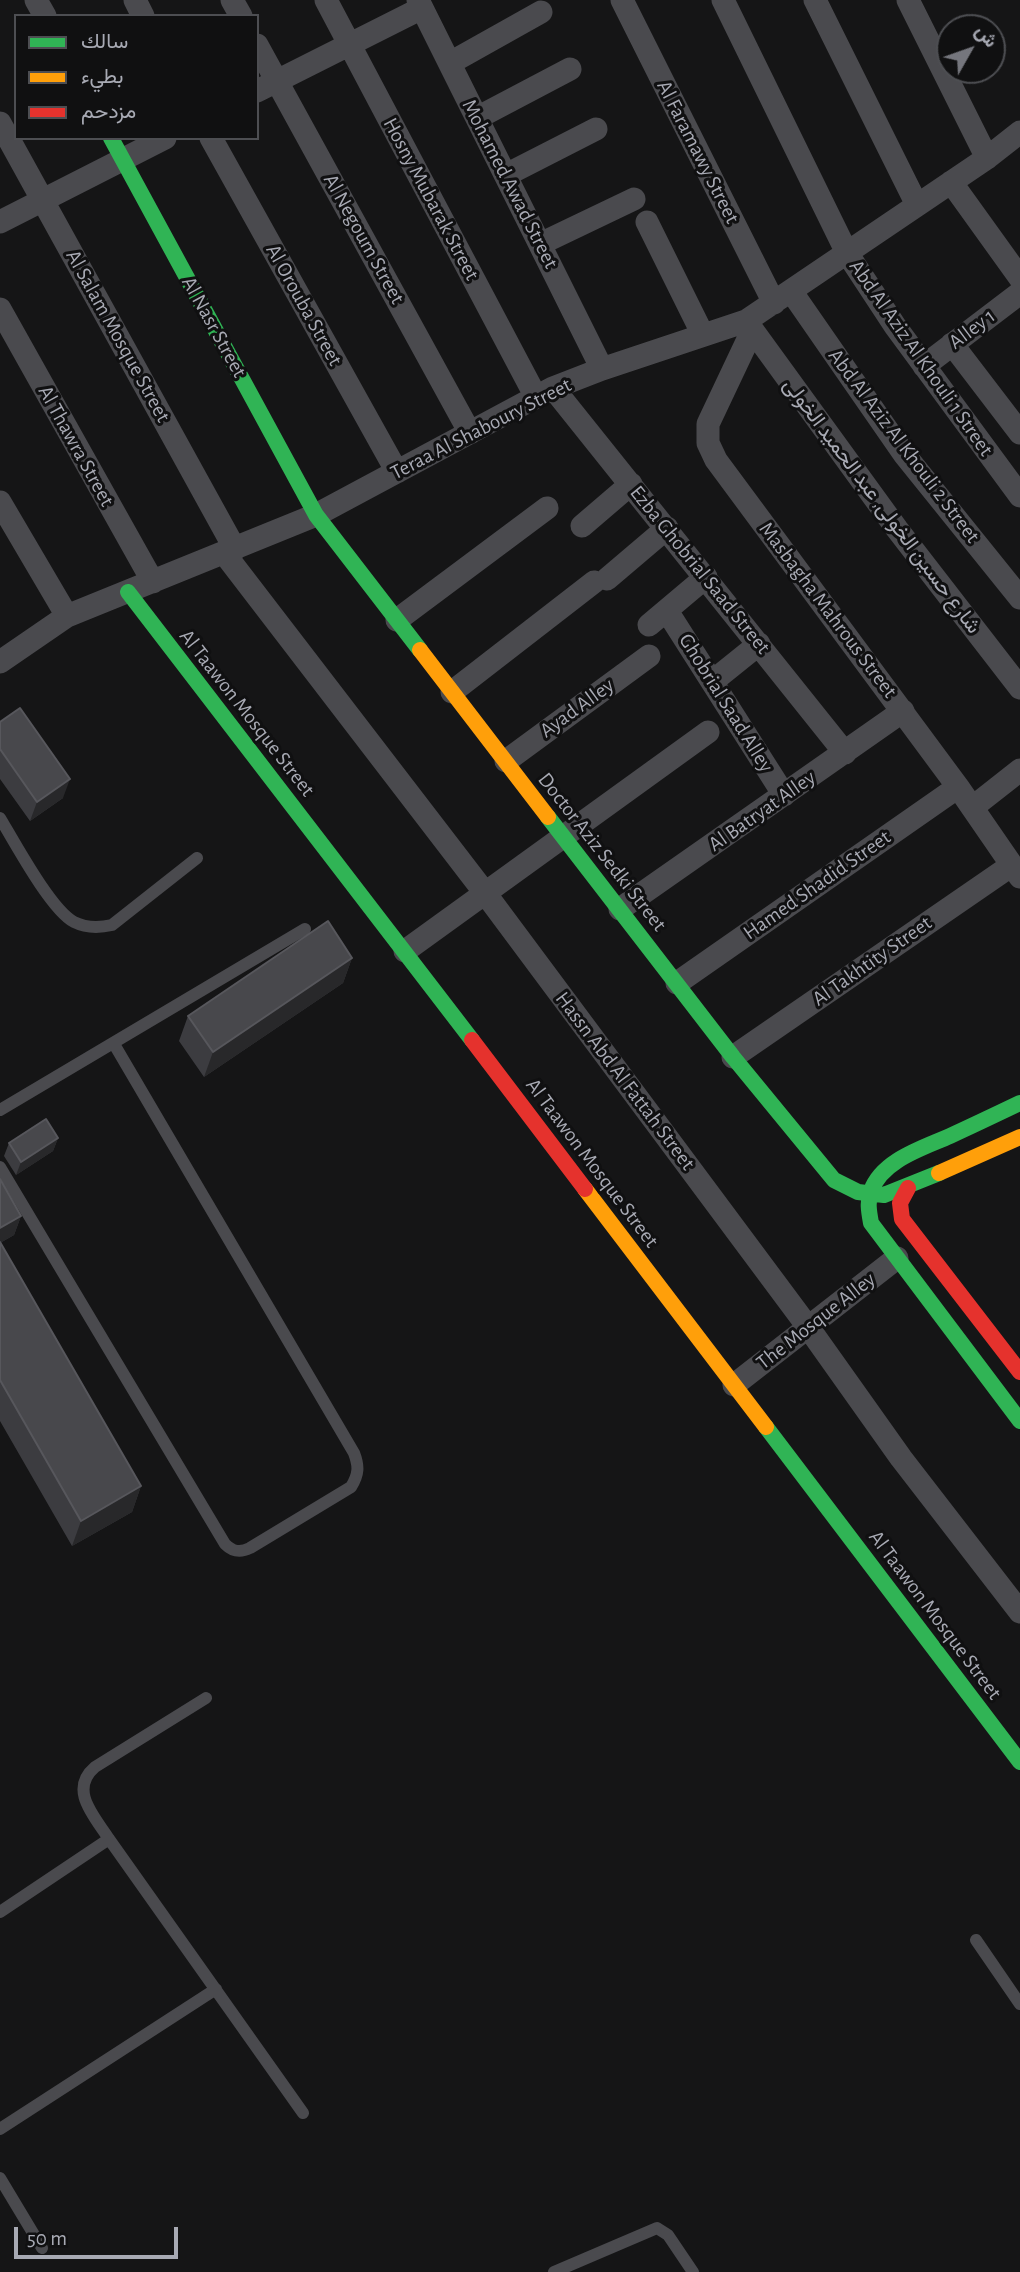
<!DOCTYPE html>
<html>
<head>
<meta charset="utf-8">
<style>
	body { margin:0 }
	#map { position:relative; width:1020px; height:2272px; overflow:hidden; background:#151516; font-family:"Alegreya Sans",Vazirmatn,sans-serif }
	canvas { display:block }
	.legend { position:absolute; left:14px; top:14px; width:245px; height:126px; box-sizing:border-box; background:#101011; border:2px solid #4d4e52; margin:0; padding:9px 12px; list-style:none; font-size:21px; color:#a8aab4 }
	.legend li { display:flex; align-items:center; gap:14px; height:35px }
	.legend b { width:35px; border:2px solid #4d4e52 }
	.north { position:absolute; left:936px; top:14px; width:70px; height:70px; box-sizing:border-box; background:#101011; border:2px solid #4d4e52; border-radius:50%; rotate:50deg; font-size:19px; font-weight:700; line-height:28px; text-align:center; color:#a8aab4 }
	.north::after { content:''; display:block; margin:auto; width:24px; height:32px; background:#75767d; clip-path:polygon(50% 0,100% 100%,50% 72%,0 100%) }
	.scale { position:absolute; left:14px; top:2227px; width:164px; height:32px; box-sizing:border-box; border:4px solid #a8aab4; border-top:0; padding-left:9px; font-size:21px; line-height:24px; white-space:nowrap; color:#a8aab4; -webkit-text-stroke:5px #101011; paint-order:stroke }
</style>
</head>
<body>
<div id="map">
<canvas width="1020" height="2272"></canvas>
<ul class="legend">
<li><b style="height:9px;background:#30b455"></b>سالك</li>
<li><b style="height:9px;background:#ff9f0a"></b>بطيء</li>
<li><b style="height:9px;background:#e5322d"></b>مزدحم</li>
</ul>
<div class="north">ش</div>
<div class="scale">50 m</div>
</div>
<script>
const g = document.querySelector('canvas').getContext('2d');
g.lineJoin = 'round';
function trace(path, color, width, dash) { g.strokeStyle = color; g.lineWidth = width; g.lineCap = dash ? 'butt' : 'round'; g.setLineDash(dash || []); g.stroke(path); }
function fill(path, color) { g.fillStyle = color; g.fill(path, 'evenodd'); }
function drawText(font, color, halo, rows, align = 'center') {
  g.font = font + ' "Alegreya Sans",Vazirmatn,sans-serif'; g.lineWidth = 6; g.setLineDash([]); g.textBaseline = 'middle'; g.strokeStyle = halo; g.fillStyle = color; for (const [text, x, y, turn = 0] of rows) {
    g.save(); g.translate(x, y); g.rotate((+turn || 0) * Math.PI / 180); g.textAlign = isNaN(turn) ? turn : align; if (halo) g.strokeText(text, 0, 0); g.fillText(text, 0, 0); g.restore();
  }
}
const lane = new Path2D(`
	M 0,818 C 15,843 51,910 74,922 C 86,928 99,928 112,925 L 197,858
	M 0,1110 L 305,929
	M 0,1167 L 225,1544 C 233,1552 240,1553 250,1548 L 351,1487 C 359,1474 359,1466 354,1453 L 114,1044
	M 206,1698 L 95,1767 C 68,1790 95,1817 109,1839 L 303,2113
	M 0,1912 L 109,1839
	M 976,1940 L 1020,2004
	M 0,2129 L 216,1989
	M 0,2178 L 42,2248
	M 554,2272 L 657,2228 L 668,2235 L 693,2272`);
const street = new Path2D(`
	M 36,0 L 45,16
	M 135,0 L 143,16
	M 232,0 L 241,16
	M 326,0 L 536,397
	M 418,0 L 602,369
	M 622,0 L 774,303
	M 723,0 L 847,253 L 895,326 L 1020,496
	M 815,0 L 917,205
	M 908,0 L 987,158
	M 257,45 L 470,433
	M 450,63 L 541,12
	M 257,91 L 422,8
	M 477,118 L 570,69
	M 0,123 L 235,549
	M 211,138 L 397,472
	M 506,175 L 596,129
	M 951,182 L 1020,278
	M 0,222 L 165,138
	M 647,222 L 703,335
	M 540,244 L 634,199
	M 791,291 L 904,454 L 1020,598
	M 0,309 L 153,582
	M 746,321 L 897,529 L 1020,688
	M 752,331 L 708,424 L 708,443 L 716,460 L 958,787 L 1020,877
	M 952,344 L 1020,433
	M 924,366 L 1020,293
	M 553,388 L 845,753
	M 0,502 L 67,616
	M 582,526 L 631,484
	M 224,553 L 485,893 L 808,1327 L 901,1458 L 1020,1612
	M 607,579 L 667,528
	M 667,611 L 784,795
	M 397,620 L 547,508
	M 649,625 L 706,577
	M 0,662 L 67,616 L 316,515 L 553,388 L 602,369 L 746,321 L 987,158 L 1020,132
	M 713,681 L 759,644
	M 452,692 L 594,582
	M 506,761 L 649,656
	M 973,807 L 1020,770
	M 620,909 L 903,711
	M 405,951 L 708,732
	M 677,983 L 958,787
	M 733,1057 L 1012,865
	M 734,1385 L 897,1258`);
const fast = new Path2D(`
	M 111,138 L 316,515 L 420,650
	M 128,592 L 472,1040
	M 548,817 L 733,1057 L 834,1180 L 858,1192 L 884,1195 L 939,1173
	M 1020,1103 C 997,1114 974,1125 950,1136 C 923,1148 882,1160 871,1191 C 867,1202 869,1212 871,1223 L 1020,1421
	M 766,1427 L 1020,1762`);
const slow = new Path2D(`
	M 420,650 L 548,817
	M 939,1173 L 1020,1137
	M 585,1189 L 766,1427`);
const jam = new Path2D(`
	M 472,1040 L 585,1189
	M 908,1188 L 900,1203 L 902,1219 L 1020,1372`);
const wall = new Path2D(`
	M 0,722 L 63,798 L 30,821 L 0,779 Z
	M 352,958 L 343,983 L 204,1077 L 179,1041 L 188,1016 Z
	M 58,1138 L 53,1151 L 16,1175 L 4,1156 L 9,1143 Z
	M 0,1179 L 21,1216 L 14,1235 L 0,1243 L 141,1486 L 132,1512 L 72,1546 L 0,1421 Z`);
const shadedWall = new Path2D(`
	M 70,779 L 63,798 L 30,821 L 37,802 Z
	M 352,958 L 343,983 L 204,1077 L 213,1052 Z
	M 58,1138 L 53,1151 L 16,1175 L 21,1162 Z
	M 21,1216 L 14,1235 L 0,1243 L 0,1228 Z
	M 141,1486 L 132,1512 L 72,1546 L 81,1521 Z`);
const building = new Path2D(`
	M 20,708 L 70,779 L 37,802 L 0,749 L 0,722 Z
	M 328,921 L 352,958 L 213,1052 L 188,1016 Z
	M 46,1119 L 58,1138 L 21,1162 L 9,1143 Z
	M 0,1179 L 21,1216 L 0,1228 Z
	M 0,1242 L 141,1486 L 81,1521 L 0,1380 Z`);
const streetNames = [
	["Al Faramawy Street",698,152,63],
	["Mohamed Awad Street",510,184,63],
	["Hosny Mubarak Street",431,199,62],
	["Al Negoum Street",364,239,61],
	["Al Orouba Street",304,305,61],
	["Al Nasr Street",214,327,61],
	["Alley 1",972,329,-37],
	["Al Salam Mosque Street",118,336,61],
	["Abd Al Aziz Al Khouli 1 Street",921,358,55],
	["Teraa Al Shaboury Street",481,429,-27],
	["Al Thawra Street",76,446,61],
	["Abd Al Aziz Al Khouli 2 Street",904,446,53],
	["شارع حسين الخولى, عبد الحميد الخولى",882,506,53],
	["Ezba Ghobrial Saad Street",700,570,51],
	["Masbagha Mahrous Street",828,610,53],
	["Ghobrial Saad Alley",726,703,58],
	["Ayad Alley",577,708,-36],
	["Al Taawon Mosque Street",247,713,52],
	["Al Batryat Alley",762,811,-35],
	["Doctor Aziz Sedki Street",602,852,52],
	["Hamed Shadid Street",817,885,-35],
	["Al Takhtity Street",872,961,-35],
	["Hassn Abd Al Fattah Street",625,1081,53],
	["Al Taawon Mosque Street",592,1163,53],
	["The Mosque Alley",816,1321,-38],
	["Al Taawon Mosque Street",935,1615,53]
];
trace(lane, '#4a4a4e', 12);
trace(street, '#4a4a4e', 23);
trace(fast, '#30b455', 16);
trace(slow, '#ff9f0a', 16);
trace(jam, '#e5322d', 16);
fill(wall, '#3c3c40');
fill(shadedWall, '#28282a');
fill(building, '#48484c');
trace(building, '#57575c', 2);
drawText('21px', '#a8aab4', '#101011', streetNames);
</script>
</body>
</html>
